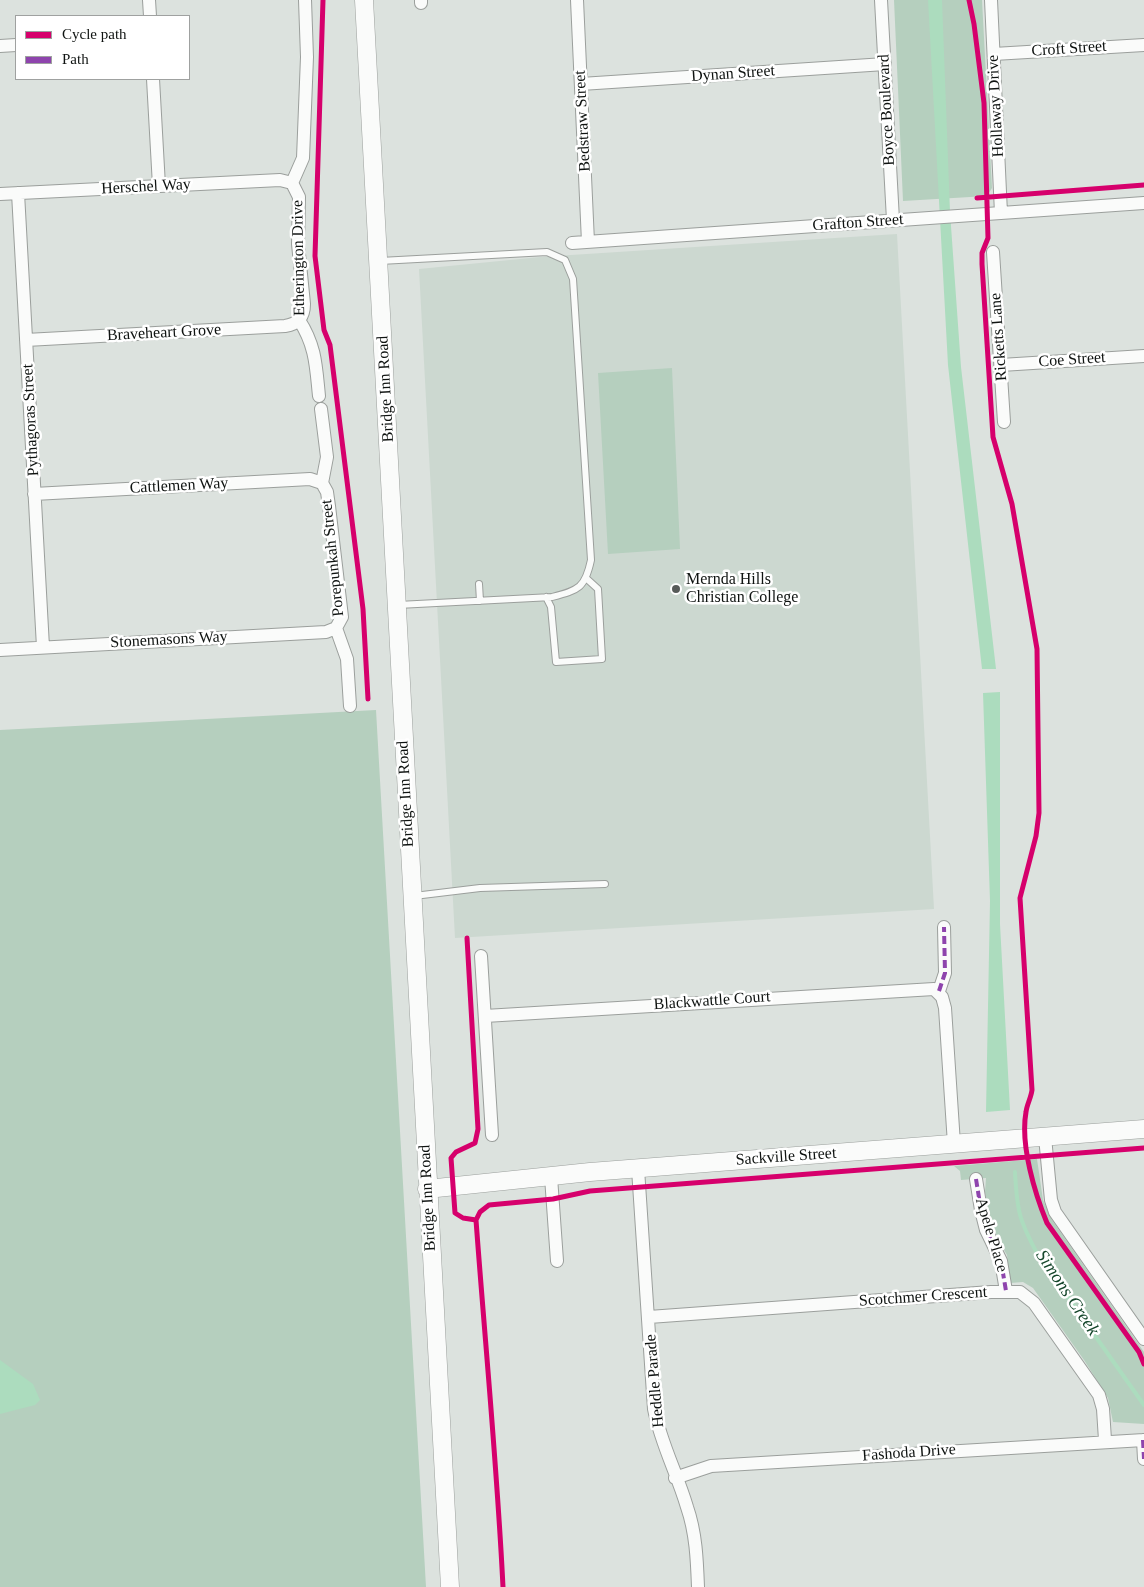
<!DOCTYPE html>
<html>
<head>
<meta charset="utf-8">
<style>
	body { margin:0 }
	#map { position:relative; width:1144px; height:1587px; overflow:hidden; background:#dce2de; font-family:"Times New Roman",serif }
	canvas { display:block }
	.legend { position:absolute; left:15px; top:15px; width:175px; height:65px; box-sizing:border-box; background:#fff; border:1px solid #9fa1a0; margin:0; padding:6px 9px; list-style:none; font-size:15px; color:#0f1311 }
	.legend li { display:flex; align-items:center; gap:10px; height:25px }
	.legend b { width:25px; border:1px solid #9fa1a0 }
</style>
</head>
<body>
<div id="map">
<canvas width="1144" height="1587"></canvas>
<ul class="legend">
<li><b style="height:6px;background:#d6006c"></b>Cycle path</li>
<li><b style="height:6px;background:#8e44ad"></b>Path</li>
</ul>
</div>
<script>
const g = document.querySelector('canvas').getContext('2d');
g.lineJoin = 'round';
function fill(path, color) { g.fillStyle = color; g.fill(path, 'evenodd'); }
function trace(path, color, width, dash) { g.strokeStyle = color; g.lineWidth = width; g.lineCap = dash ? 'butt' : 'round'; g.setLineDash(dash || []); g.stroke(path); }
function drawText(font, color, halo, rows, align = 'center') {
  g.font = font + ' "Times New Roman",serif'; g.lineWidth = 5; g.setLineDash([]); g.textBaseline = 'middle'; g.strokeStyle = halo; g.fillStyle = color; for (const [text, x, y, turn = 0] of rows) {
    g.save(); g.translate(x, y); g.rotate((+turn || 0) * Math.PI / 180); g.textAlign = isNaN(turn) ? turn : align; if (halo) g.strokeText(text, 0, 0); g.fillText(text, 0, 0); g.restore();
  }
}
const built = new Path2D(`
	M 897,234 L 934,909 L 455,938 L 419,269 L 540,257 Z`);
const green = new Path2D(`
	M 894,0 L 982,0 L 992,188 L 987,196 L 903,201 Z
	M 672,368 L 680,549 L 608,554 L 598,373 Z
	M 376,710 L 426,1587 L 0,1587 L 0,730 Z
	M 1037,1159 L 1043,1200 L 1052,1220 L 1144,1352 L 1144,1424 L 1113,1422 L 1108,1398 L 1084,1360 L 1033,1288 L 1023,1282 L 1010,1283 L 1007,1255 L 997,1238 L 989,1212 L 985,1192 L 986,1178 L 961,1180 L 960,1171 L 954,1166 Z`);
const water = new Path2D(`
	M 928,0 L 942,0 L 950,212 L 961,367 L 996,669 L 982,669 L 948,365 Z
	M 1000,692 L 1000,924 L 1010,1110 L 986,1112 L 990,901 L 983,693 Z
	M 0,1360 L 33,1384 L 40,1400 L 35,1405 L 0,1414 Z`);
const stream = new Path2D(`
	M 1015,1172 C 1017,1211 1019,1220 1038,1255 L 1144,1405`);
const lane = new Path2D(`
	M 380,261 L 547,252 L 565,260 L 573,279 L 591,560 C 585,588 579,590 552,597 L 398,605
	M 479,584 L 480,601
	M 546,597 L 551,607 L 556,662 L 602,659 L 598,589 L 587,579
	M 414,896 L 480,888 L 605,884`);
const street = new Path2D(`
	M 149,0 L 150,16
	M 421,0 L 421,3
	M 577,0 L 588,242
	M 881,0 L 893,220
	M 991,0 L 1001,213
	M 0,46 L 16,45
	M 994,54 L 1144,45
	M 153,79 L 159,186
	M 581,84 L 885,64
	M 18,193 L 43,647
	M 0,194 L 280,180 L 292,183
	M 572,243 L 1144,203
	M 993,252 L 1004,422
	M 299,320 C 316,346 316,367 319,396
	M 26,340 L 285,326 C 298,324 304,317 304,304 L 298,244 L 299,197 L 292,183 L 303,158 L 307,57 L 305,0
	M 1001,365 L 1144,356
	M 34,494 L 310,479 L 322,483
	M 336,628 L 347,659 L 350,706
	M 0,650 L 326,632 L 336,628 L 342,617 L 329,506 L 327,492 L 322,483 L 327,457 L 321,409
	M 481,956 L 492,1135
	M 939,991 L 945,973 L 944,927
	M 485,1016 L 934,989 L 942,997 L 945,1008 L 954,1144
	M 1045,1137 L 1051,1200 L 1055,1212 L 1144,1339
	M 638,1169 L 654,1409 C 661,1444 677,1473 687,1507 C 696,1533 697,1560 698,1587
	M 551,1177 L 557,1261
	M 976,1179 L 981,1210 L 986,1230 L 1001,1261 L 1006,1291
	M 649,1317 L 991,1292 L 1020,1292 L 1034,1303 L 1099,1395 L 1103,1409 L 1105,1440
	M 1143,1440 L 1144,1459
	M 675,1478 L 711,1466 L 1144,1440`);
const secondary = new Path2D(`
	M 364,0 L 450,1587
	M 427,1189 L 590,1172 L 1144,1129`);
const quiet = new Path2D(`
	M 939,991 L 945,973 L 944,927
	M 976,1179 L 981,1210 L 986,1230 L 1001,1261 L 1006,1291
	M 1143,1440 L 1144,1459`);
const cycleway = new Path2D(`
	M 323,0 L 315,256 L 324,330 L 330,345 L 363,609 L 368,699
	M 969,0 L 974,24 L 984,103 L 988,238 L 982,253 L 982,264 L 993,437 L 1012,504 L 1037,649 L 1039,813 L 1036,836 L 1020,898 L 1032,1090 C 1031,1098 1027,1104 1026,1112 C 1020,1145 1035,1194 1047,1223 L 1139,1352 L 1144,1364
	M 977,198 L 1144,185
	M 467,938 L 478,1129 L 475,1143 L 456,1152 L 451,1158 L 455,1213 L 463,1218 L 476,1220 C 485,1342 497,1464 503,1587
	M 476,1220 L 480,1212 L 489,1205 L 553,1199 L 590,1191 L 1144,1148`);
const markers = [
	[676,589,5,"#575b59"]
];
const streetNames = [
	["Croft Street",1069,49,-4],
	["Dynan Street",733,74,-4],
	["Hollaway Drive",996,106,-93],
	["Boyce Boulevard",887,110,-93],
	["Bedstraw Street",583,121,-93],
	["Herschel Way",146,187,-3],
	["Grafton Street",858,223,-4],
	["Etherington Drive",299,258,-91],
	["Braveheart Grove",164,333,-3],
	["Ricketts Lane",999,337,-94],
	["Coe Street",1072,360,-4],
	["Bridge Inn Road",386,389,-93],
	["Pythagoras Street",31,420,-93],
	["Cattlemen Way",179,486,-3],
	["Porepunkah Street",333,558,-96],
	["Stonemasons Way",169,640,-3],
	["Bridge Inn Road",406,794,-93],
	["Blackwattle Court",712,1001,-4],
	["Sackville Street",786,1157,-4],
	["Bridge Inn Road",428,1198,-93],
	["Apele Place",991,1235,73],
	["Scotchmer Crescent",923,1297,-4],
	["Heddle Parade",655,1381,-95],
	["Fashoda Drive",909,1453,-4]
];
const poiNames = [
	["Mernda Hills",686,580],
	["Christian College",686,598]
];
const waterNames = [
	["Simons Creek",1067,1293,56]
];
fill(built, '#ccd8d0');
fill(green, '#b5cfbe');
fill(water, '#acdcbe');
trace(stream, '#acdcbe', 4);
trace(lane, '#9b9f9c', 8);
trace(street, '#9b9f9c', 14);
trace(secondary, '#9b9f9c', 19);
trace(lane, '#fafbfa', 6);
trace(street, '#fafbfa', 12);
trace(secondary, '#fafbfa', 18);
trace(quiet, '#8e44ad', 4, [8, 4]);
trace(cycleway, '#d6006c', 5);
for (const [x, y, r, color] of markers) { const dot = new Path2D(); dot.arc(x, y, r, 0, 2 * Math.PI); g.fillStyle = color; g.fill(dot); trace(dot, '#fff', 2); }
drawText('16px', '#0f1311', '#fff', streetNames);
drawText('16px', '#0f1311', '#fff', poiNames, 'left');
drawText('italic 18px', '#16472c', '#fff', waterNames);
</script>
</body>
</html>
